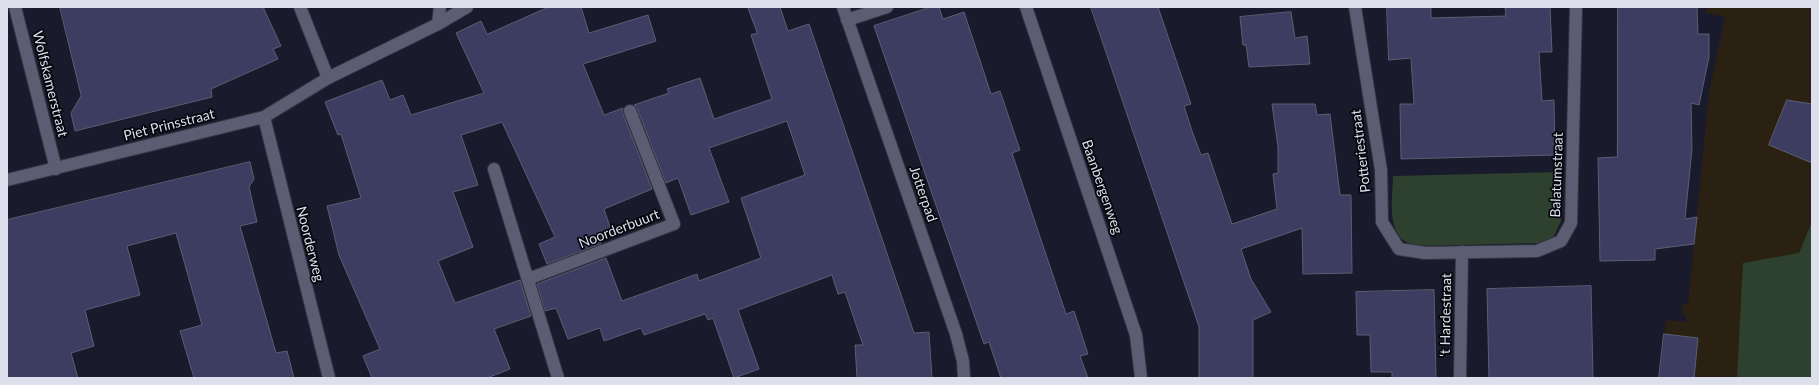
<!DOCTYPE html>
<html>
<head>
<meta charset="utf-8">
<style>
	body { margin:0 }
	#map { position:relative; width:1819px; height:385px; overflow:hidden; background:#191a2b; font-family:Lato,sans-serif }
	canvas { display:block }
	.frame { position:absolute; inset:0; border:8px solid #dedfec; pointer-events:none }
</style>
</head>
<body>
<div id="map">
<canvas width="1819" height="385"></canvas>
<div class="frame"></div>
</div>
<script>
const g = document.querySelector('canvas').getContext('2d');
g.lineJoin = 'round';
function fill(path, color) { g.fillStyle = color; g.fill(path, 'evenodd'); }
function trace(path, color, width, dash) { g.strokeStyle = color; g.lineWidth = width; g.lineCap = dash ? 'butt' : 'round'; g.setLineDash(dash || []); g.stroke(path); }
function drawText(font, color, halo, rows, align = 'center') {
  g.font = font + ' Lato,sans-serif'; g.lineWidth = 3.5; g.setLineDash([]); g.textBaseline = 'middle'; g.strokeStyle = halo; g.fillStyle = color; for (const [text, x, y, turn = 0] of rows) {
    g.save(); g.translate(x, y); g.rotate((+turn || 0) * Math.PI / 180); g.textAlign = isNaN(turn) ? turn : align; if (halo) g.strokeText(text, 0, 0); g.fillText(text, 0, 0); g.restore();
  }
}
const industrial = new Path2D(`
	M 1706,7 L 1812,7 L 1812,378 L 1664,378 L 1660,376 L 1666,320 L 1686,322 L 1686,315 L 1681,314 L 1683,304 L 1688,304 L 1709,92 L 1725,17 L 1706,13 Z`);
const green = new Path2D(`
	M 1561,172 L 1561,221 L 1554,236 L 1541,243 L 1418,246 C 1414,245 1409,244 1406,242 C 1386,230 1393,196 1393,176 Z
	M 1812,222 L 1812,378 L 1737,378 L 1743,263 L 1799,253 Z`);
const building = new Path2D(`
	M 60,7 L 263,7 L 281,46 L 273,49 L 278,59 L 211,89 L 212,97 L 75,131 L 71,113 L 81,96 Z
	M 549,7 L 581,7 L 589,33 L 648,15 L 656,41 L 583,64 L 604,115 L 623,108 L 623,114 L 652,189 L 604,209 L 612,233 L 599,238 L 601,244 L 547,264 L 539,244 L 555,237 L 502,122 L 461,135 L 478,185 L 453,192 L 473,247 L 438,261 L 455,303 L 520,280 L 531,316 L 494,329 L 510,369 L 487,378 L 372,378 L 363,356 L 380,349 L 339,255 L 327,206 L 361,198 L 341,134 L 338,135 L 325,102 L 382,80 L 390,100 L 403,95 L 411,115 L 484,93 L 456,33 L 481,21 L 487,34 Z
	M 748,7 L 780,7 L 788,31 L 809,24 L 914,333 L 929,332 L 932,378 L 857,378 L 855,345 L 863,345 L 845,292 L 838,294 L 832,275 L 738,310 L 759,369 L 734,378 L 713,318 L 708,320 L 705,314 L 644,335 L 641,328 L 604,341 L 600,328 L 568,339 L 556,308 L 545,311 L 537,284 L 606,258 L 622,301 L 697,274 L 699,281 L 761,258 L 741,198 L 805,175 L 787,121 L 709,148 L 729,202 L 691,215 L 678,178 L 666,183 L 637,108 L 634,105 L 669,93 L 667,89 L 700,78 L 714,119 L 772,99 L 751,35 L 757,33 Z
	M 931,7 L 939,7 L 943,19 L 964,12 L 991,94 L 1000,91 L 1020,150 L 1012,153 L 1035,222 L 1066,314 L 1074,311 L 1088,354 L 1080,356 L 1088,378 L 1001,378 L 989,342 L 984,344 L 874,26 Z
	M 1091,7 L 1158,7 L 1191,104 L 1184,106 L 1192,131 L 1201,155 L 1208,153 L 1232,224 L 1277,209 L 1273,174 L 1278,173 L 1278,147 L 1272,104 L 1315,104 L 1317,115 L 1330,114 L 1340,195 L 1351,195 L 1352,273 L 1303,274 L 1302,228 L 1241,249 L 1251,279 L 1271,312 L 1253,320 L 1253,378 L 1199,378 L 1199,327 Z
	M 1387,7 L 1431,7 L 1431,18 L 1506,16 L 1505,7 L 1550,7 L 1552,52 L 1539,52 L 1542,101 L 1554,100 L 1555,155 L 1401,159 L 1400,104 L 1414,104 L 1411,58 L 1389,60 Z
	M 1618,7 L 1697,7 L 1698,34 L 1709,34 L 1709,57 L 1699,105 L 1691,103 L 1692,149 L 1685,219 L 1697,217 L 1694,244 L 1655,249 L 1655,260 L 1600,261 L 1598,158 L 1617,157 Z
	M 1291,12 L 1295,38 L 1307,36 L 1310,64 L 1249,67 L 1246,45 L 1243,45 L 1240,17 Z
	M 1787,100 L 1812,104 L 1812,163 L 1769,145 Z
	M 250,162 L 254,179 L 249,187 L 257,222 L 240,226 L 276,353 L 287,351 L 294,378 L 194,378 L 180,331 L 202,325 L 176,233 L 127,246 L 140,295 L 85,310 L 94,346 L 71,353 L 78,378 L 7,378 L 7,220 Z
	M 1591,286 L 1593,378 L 1489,378 L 1487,289 Z
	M 1434,290 L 1436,378 L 1392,378 L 1392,372 L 1371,372 L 1370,335 L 1357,335 L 1356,292 Z
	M 1664,334 L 1698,338 L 1694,378 L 1659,378 Z`);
const street = new Path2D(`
	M 15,7 L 56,169
	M 300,7 L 328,78
	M 843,7 L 956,334 L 963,361 L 964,378
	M 1355,7 L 1381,170 L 1382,222 L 1399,249 L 1425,253 L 1537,251 L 1561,241 L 1571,223 L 1576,7
	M 847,20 L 887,7
	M 438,24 L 467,7
	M 264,117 L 329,378
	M 494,169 L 558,378
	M 7,180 L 264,117 L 328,78 L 438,24 L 440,7
	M 528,279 L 674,224 L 630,111
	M 1460,378 L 1462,252`);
const secondary = new Path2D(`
	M 1026,7 L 1136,335 L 1141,378`);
const streetNames = [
	["Wolfskamerstraat",50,84,76],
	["Piet Prinsstraat",169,125,-14],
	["Potteriestraat",1361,151,-97],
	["Balatumstraat",1557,175,-88],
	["Baanbergenweg",1102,187,71],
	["Jotterpad",923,194,71],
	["Noorderbuurt",619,229,-21],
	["Noorderweg",310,244,76],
	["'t Hardestraat",1446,315,-89]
];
fill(industrial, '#2b2112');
fill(green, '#2e402e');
fill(building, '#3c3d61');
trace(building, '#5c5e73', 1);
trace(street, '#353543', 14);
trace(secondary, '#353543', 14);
trace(street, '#5c5d73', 12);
trace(secondary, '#5c5d73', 12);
drawText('14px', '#dedfec', '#06060d', streetNames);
</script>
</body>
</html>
